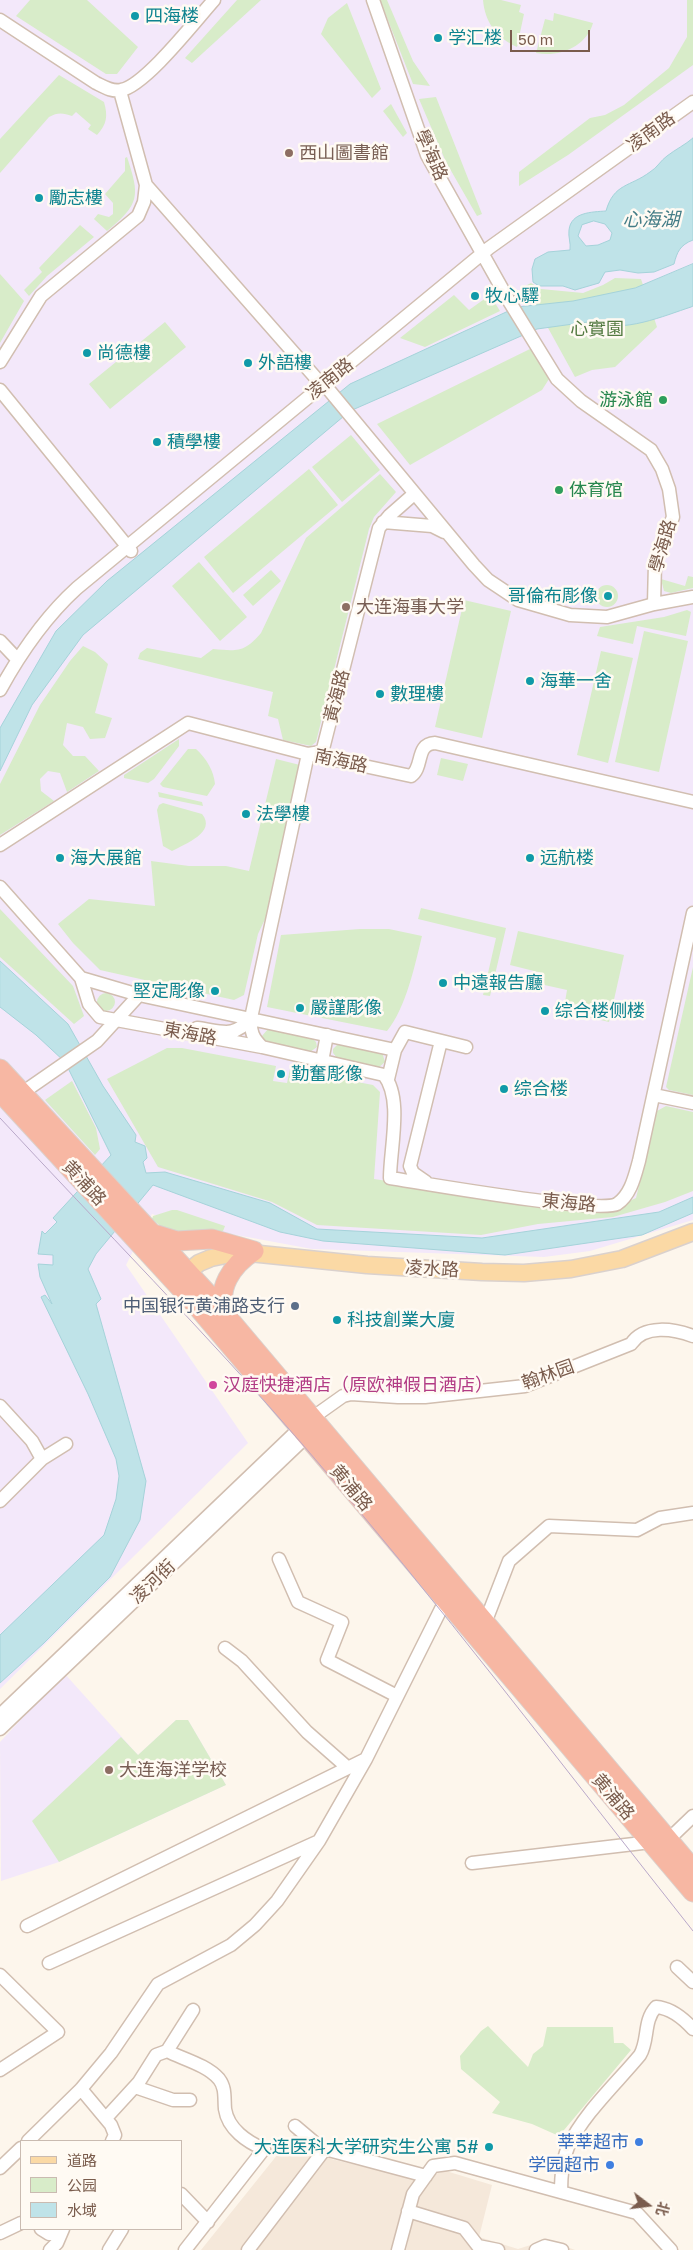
<!DOCTYPE html>
<html>
<head>
<meta charset="utf-8">
<style>
	body { margin:0 }
	#map { position:relative; width:693px; height:2250px; overflow:hidden; background:#fdf6ec; font-family:"Golos Text","Noto Sans SC",sans-serif }
	canvas { display:block }
	.legend { position:absolute; left:20px; top:2140px; width:162px; height:90px; box-sizing:border-box; background:#fffaf3; border:1px solid #cabbb1; margin:0; padding:6px 9px; list-style:none; font-size:15px; color:#7a5c4d }
	.legend li { display:flex; align-items:center; gap:10px; height:25px }
	.legend b { width:25px; border:1px solid #cabbb1 }
	.north { position:absolute; left:623px; top:2180px; width:50px; height:50px; -webkit-text-stroke:4px #fffaf3; paint-order:stroke; rotate:105deg; font-size:14px; font-weight:700; line-height:20px; text-align:center; color:#7a5c4d }
	.north::after { content:''; display:block; margin:auto; width:18px; height:22px; background:#7a5c4d; clip-path:polygon(50% 0,100% 100%,50% 72%,0 100%) }
	.scale { position:absolute; left:510px; top:30px; width:80px; height:22px; box-sizing:border-box; border:2px solid #7a5c4d; border-top:0; padding-left:6px; font-size:15px; line-height:18px; white-space:nowrap; color:#7a5c4d; -webkit-text-stroke:4px #fffaf3; paint-order:stroke }
</style>
</head>
<body>
<div id="map">
<canvas width="693" height="2250"></canvas>
<ul class="legend">
<li><b style="height:6px;background:#fbd9a5"></b>道路</li>
<li><b style="height:14px;background:#d8ecc9"></b>公园</li>
<li><b style="height:14px;background:#bfe3e8"></b>水域</li>
</ul>
<div class="north">北</div>
<div class="scale">50 m</div>
</div>
<script>
const g = document.querySelector('canvas').getContext('2d');
g.lineJoin = 'round';
function fill(path, color) { g.fillStyle = color; g.fill(path, 'evenodd'); }
function trace(path, color, width, dash) { g.strokeStyle = color; g.lineWidth = width; g.lineCap = dash ? 'butt' : 'round'; g.setLineDash(dash || []); g.stroke(path); }
function drawText(font, color, halo, rows, align = 'center') {
  g.font = font + ' "Golos Text","Noto Sans SC",sans-serif'; g.lineWidth = 5; g.setLineDash([]); g.textBaseline = 'middle'; g.strokeStyle = halo; g.fillStyle = color; for (const [text, x, y, turn = 0] of rows) {
    g.save(); g.translate(x, y); g.rotate((+turn || 0) * Math.PI / 180); g.textAlign = isNaN(turn) ? turn : align; if (halo) g.strokeText(text, 0, 0); g.fillText(text, 0, 0); g.restore();
  }
}
const residential = new Path2D(`
	M 298,2129 L 331,2159 L 416,2179 L 393,2250 L 201,2250 Z
	M 446,2171 L 492,2185 L 479,2237 L 518,2249 L 543,2241 L 554,2242 L 575,2250 L 406,2250 L 415,2208 L 422,2189 L 434,2174 Z`);
const education = new Path2D(`
	M 0,0 L 693,0 L 693,1220 L 590,1251 L 544,1257 L 312,1249 L 188,1226 L 152,1214 L 126,1265 L 248,1443 L 0,1689 Z
	M 64,1673 L 138,1755 L 176,1720 L 188,1720 L 226,1785 L 59,1862 L 1,1881 L 0,1742 Z`);
const green = new Path2D(`
	M 30,0 L 87,0 L 138,47 L 117,74 L 106,74 L 16,16 Z
	M 237,0 L 261,0 L 192,63 L 185,58 Z
	M 380,0 L 387,0 L 413,61 L 430,86 L 413,84 Z
	M 483,0 L 501,0 L 521,5 L 519,12 L 524,14 L 517,47 C 497,38 485,23 483,0 Z
	M 687,0 L 693,0 L 693,65 L 568,155 L 519,186 L 519,172 L 590,118 L 605,115 L 624,105 L 669,68 L 687,37 Z
	M 347,3 L 381,89 L 372,98 L 321,34 L 328,18 Z
	M 554,13 L 593,23 C 587,46 559,58 536,53 L 545,19 L 553,21 Z
	M 59,75 L 104,102 C 108,116 107,124 97,135 L 88,129 L 91,125 L 76,112 L 72,116 C 63,113 58,112 49,117 L 0,173 L 0,139 Z
	M 436,97 L 482,214 L 477,216 L 446,162 L 419,99 Z
	M 391,104 L 407,133 L 403,137 L 383,111 Z
	M 127,157 C 140,196 140,204 107,231 L 94,219 L 98,214 L 109,217 L 113,214 L 113,203 L 105,194 L 125,171 L 125,158 Z
	M 80,225 L 94,237 L 47,276 L 29,296 L 24,290 L 42,272 L 39,268 Z
	M 0,274 L 24,301 L 0,343 Z
	M 615,278 L 641,279 L 657,327 L 615,367 L 592,370 L 575,377 L 525,286 L 531,283 L 541,289 L 583,293 L 603,285 Z
	M 454,295 L 469,310 L 490,295 L 500,311 L 425,347 L 400,338 Z
	M 165,322 L 186,347 L 110,409 L 89,384 Z
	M 532,348 L 549,379 L 542,390 L 410,465 L 377,424 Z
	M 351,435 L 380,470 L 342,502 L 312,467 Z
	M 309,469 L 338,505 L 233,593 L 204,557 Z
	M 380,474 L 396,492 L 374,517 L 369,529 L 316,742 L 311,746 L 283,740 L 278,719 L 268,716 L 273,692 L 138,659 L 140,653 L 147,648 L 201,658 L 213,649 C 237,651 244,653 261,633 L 306,538 Z
	M 199,562 L 247,617 L 220,641 L 172,586 Z
	M 271,570 L 281,581 L 253,606 L 243,595 Z
	M 688,576 L 693,577 L 693,588 L 671,593 L 664,591 L 661,579 L 685,586 Z
	M596 596a11 11 0 1 1 22 0a11 11 0 1 1-22 0Z
	M 464,600 L 511,611 L 482,738 L 435,727 Z
	M 687,610 L 691,612 L 686,636 L 637,626 L 633,644 L 597,636 L 600,627 L 664,617 Z
	M 644,631 L 688,641 L 659,772 L 615,762 Z
	M 83,646 L 95,652 L 108,664 L 95,713 L 112,718 L 105,738 L 90,739 L 83,727 L 67,723 L 63,745 L 73,756 L 85,756 L 99,771 L 67,792 L 60,773 L 48,771 L 40,779 L 41,791 L 54,801 L 0,835 L 0,784 L 40,705 L 70,661 Z
	M 601,651 L 633,658 L 608,763 L 577,755 Z
	M 179,739 L 179,746 L 154,779 L 148,783 L 124,778 L 124,775 Z
	M 188,749 L 196,749 C 206,758 214,771 215,784 L 207,796 L 163,787 L 160,784 Z
	M 441,758 L 468,764 L 463,781 L 437,775 Z
	M 276,759 L 300,765 L 266,917 L 258,934 L 244,995 L 234,1000 L 100,970 L 73,943 L 58,924 L 89,899 L 155,906 L 151,861 L 189,866 L 226,866 L 249,871 Z
	M 158,792 L 202,802 L 203,806 L 159,797 Z
	M 163,803 L 202,814 C 217,832 185,844 172,851 L 163,846 L 157,810 L 159,805 Z
	M 421,908 L 506,928 L 490,996 L 483,995 L 496,938 L 418,919 Z
	M 0,909 L 73,986 L 84,1016 L 74,1024 L 0,957 Z
	M 360,929 L 389,929 L 422,936 C 415,965 406,1008 387,1031 L 267,1007 L 281,935 Z
	M 518,931 L 624,955 L 609,1022 L 588,1017 L 589,1008 L 565,1002 L 567,990 L 540,984 L 542,973 L 510,965 Z
	M 693,967 L 693,1095 L 669,1090 L 666,1087 Z
	M97 1002a9 9 0 1 1 18 0a9 9 0 1 1-18 0Z
	M 268,1029 L 312,1038 L 316,1042 L 317,1047 L 310,1052 L 265,1042 L 262,1036 Z
	M 339,1043 L 382,1052 L 385,1062 L 378,1068 L 338,1059 L 333,1053 L 333,1049 Z
	M 167,1048 L 182,1048 L 276,1066 L 273,1081 L 287,1083 L 290,1069 L 373,1085 L 380,1092 L 374,1179 L 542,1204 L 625,1203 L 636,1198 L 657,1111 L 666,1106 L 693,1112 L 693,1191 L 665,1202 L 613,1217 L 538,1224 L 481,1235 L 317,1225 L 272,1202 L 158,1167 L 107,1079 Z
	M 72,1081 L 96,1128 L 100,1149 L 95,1155 L 45,1100 Z
	M 172,1210 L 177,1210 L 225,1226 L 223,1231 L 174,1231 L 164,1229 L 152,1219 L 153,1216 Z
	M 176,1720 L 188,1720 L 226,1785 L 59,1862 L 32,1821 L 121,1737 L 138,1755 Z
	M 488,2026 L 528,2067 L 533,2054 L 543,2046 L 547,2027 L 613,2027 L 614,2043 L 623,2043 L 631,2050 L 559,2136 L 532,2124 L 492,2113 L 500,2102 L 461,2069 L 460,2056 L 481,2031 Z`);
const water = new Path2D(`
	M 693,138 L 693,240 C 680,245 677,252 674,264 L 654,272 L 638,273 L 620,270 L 605,272 L 599,283 L 575,290 L 563,286 L 539,286 L 533,282 L 532,269 L 535,259 L 548,252 L 570,250 C 571,243 568,237 569,230 C 571,212 592,212 606,211 C 614,183 630,187 650,172 C 657,168 661,160 667,156 C 676,149 685,145 693,138 ZM 594,221 L 605,224 L 612,233 L 610,240 L 598,245 L 586,246 L 578,236 L 582,225 Z
	M 693,264 L 693,306 L 691,307 C 666,315 620,335 595,321 L 537,329 L 350,411 L 83,635 L 32,705 L 0,771 L 0,728 L 56,631 L 107,581 L 350,384 L 517,307 L 573,301 L 635,288 Z
	M 0,961 L 68,1024 L 103,1086 L 136,1135 L 135,1142 L 145,1146 L 147,1158 L 143,1162 L 146,1173 L 165,1172 L 270,1203 L 317,1229 L 482,1238 L 659,1212 L 693,1197 L 693,1213 L 642,1235 L 505,1255 L 323,1241 L 280,1232 L 153,1185 L 96,1254 L 88,1269 L 101,1299 L 96,1304 L 146,1481 L 140,1520 L 110,1577 L 44,1643 L 0,1683 L 0,1635 L 104,1535 L 116,1499 L 119,1476 L 116,1459 L 88,1394 L 41,1297 L 45,1295 L 52,1304 L 40,1277 L 38,1264 L 53,1265 L 53,1255 L 38,1254 L 42,1231 L 45,1234 L 57,1222 L 53,1218 L 111,1155 L 65,1062 L 36,1035 L 0,1007 Z`);
const minor = new Path2D(`
	M 373,0 L 427,155 L 509,301 L 557,379 L 581,401 L 651,450 L 662,469 L 669,489 L 673,517 L 655,563 L 654,604
	M 0,20 L 96,83 C 104,87 112,92 121,90 C 145,86 196,20 214,0
	M 146,185 L 322,385
	M 0,362 L 41,296 L 138,216 L 144,202 L 146,185 L 120,91
	M 324,384 L 474,565 L 488,580 L 518,600 L 570,615 L 607,617 L 654,604 L 693,597
	M 0,390 L 131,551
	M 383,522 L 432,526 L 444,532
	M 0,641 L 17,659
	M 0,690 C 21,652 45,617 77,588 L 489,248 L 693,102
	M 0,845 L 188,723 L 308,754 L 411,776 C 424,767 415,744 435,743 L 693,802
	M 0,887 L 81,978 L 139,995 L 395,1050
	M 81,978 L 89,1004 L 100,1017 L 262,1047 L 384,1075 C 403,1099 390,1148 390,1178 C 423,1183 598,1214 617,1204 C 631,1195 635,1175 639,1161 L 693,913
	M 197,1028 C 222,1031 233,1039 251,1018
	M 262,1047 C 253,1038 250,1032 251,1018 L 308,754 L 321,752 L 323,749 L 379,528 L 389,516 L 414,494
	M 322,1061 L 327,1035
	M 388,1079 L 395,1050 L 405,1032 L 466,1047
	M 22,1093 L 97,1041 L 139,995
	M 654,1095 L 693,1103
	M 426,1182 L 413,1173 L 410,1166 L 441,1041
	M 0,1406 L 32,1441 L 42,1459
	M 312,1418 L 343,1396 L 351,1394 L 398,1397 L 425,1397 L 525,1386 L 631,1344 C 644,1324 674,1329 693,1336
	M 0,1501 L 42,1459 L 66,1444
	M 279,1559 L 298,1602 L 342,1622 L 327,1660 L 397,1696
	M 485,1623 L 509,1561 L 549,1526 L 637,1530 L 660,1518 L 693,1513
	M 225,1648 L 242,1661 L 307,1732 L 348,1768
	M 0,1715 L 300,1428
	M 0,1729 L 307,1436
	M 668,1840 L 693,1816
	M 472,1863 L 651,1842
	M 27,1926 L 366,1759
	M 49,1963 L 319,1841
	M 677,1967 L 693,1982
	M 0,1975 L 58,2032 L 0,2070
	M 167,2051 C 183,2059 207,2065 219,2079 C 226,2088 224,2098 225,2109 C 228,2129 247,2142 264,2149 L 185,2250
	M 135,2087 L 173,2100 L 190,2100
	M 81,2089 L 111,2125 L 115,2135 L 112,2141
	M 106,2118 L 139,2082 L 156,2055 L 167,2051 L 193,2010
	M 295,2126 L 321,2148 L 426,2176
	M 28,2141 L 81,2089 L 111,2053 L 158,1984 L 231,1945 L 255,1925 L 277,1901 L 319,1841 L 366,1759 L 448,1595
	M 0,2168 L 21,2148
	M 561,2192 C 561,2177 562,2161 568,2147 C 583,2114 617,2083 640,2055 C 649,2040 643,2021 656,2007 C 671,2008 683,2018 693,2029
	M 181,2194 L 208,2222
	M 408,2211 L 464,2228 L 478,2246 L 498,2250
	M 41,2229 L 49,2234 L 60,2234
	M 0,2233 L 21,2223
	M 50,2250 L 57,2243 L 63,2229
	M 109,2250 L 122,2229
	M 248,2250 L 325,2149
	M 398,2250 L 413,2194 L 433,2166 L 455,2163 L 637,2213 L 671,2250
	M 536,2250 L 545,2246 L 562,2250`);
const major = new Path2D(`
	M 179,1279 L 199,1263 L 211,1258 L 240,1252 L 367,1265 L 482,1272 L 524,1273 L 571,1269 L 622,1259 L 693,1232`);
const highway = new Path2D(`
	M 0,1069 L 207,1293 L 693,1869
	M 0,1092 L 195,1304 L 693,1892
	M 154,1234 L 177,1241 L 212,1239 L 254,1251
	M 226,1316 C 215,1289 232,1265 254,1251`);
const tram = new Path2D(`
	M 0,1118 C 101,1227 206,1333 303,1445 C 439,1602 564,1768 693,1931`);
const markers = [
	[135,16,5,"#0f9aa8"],
	[438,38,5,"#0f9aa8"],
	[289,153,5,"#8d6e63"],
	[39,198,5,"#0f9aa8"],
	[475,296,5,"#0f9aa8"],
	[87,353,5,"#0f9aa8"],
	[248,363,5,"#0f9aa8"],
	[663,400,5,"#2e9e5b"],
	[157,442,5,"#0f9aa8"],
	[559,490,5,"#2e9e5b"],
	[608,596,5,"#0f9aa8"],
	[346,607,5,"#8d6e63"],
	[530,681,5,"#0f9aa8"],
	[380,694,5,"#0f9aa8"],
	[246,814,5,"#0f9aa8"],
	[60,858,5,"#0f9aa8"],
	[530,858,5,"#0f9aa8"],
	[443,983,5,"#0f9aa8"],
	[215,991,5,"#0f9aa8"],
	[300,1008,5,"#0f9aa8"],
	[545,1011,5,"#0f9aa8"],
	[281,1074,5,"#0f9aa8"],
	[504,1089,5,"#0f9aa8"],
	[295,1306,5,"#5c6f8a"],
	[337,1320,5,"#0f9aa8"],
	[213,1385,5,"#d1479c"],
	[109,1770,5,"#8d6e63"],
	[639,2142,5,"#3f7fe0"],
	[489,2147,5,"#0f9aa8"],
	[610,2165,5,"#3f7fe0"]
];
const cultureNames = [
	["四海楼",145,16],
	["学汇楼",448,38],
	["勵志樓",49,198],
	["牧心驛",485,296],
	["尚德樓",97,353],
	["外語樓",258,363],
	["積學樓",167,442],
	["哥倫布彫像",598,596,"right"],
	["海華一舍",540,681],
	["數理樓",390,694],
	["法學樓",256,814],
	["海大展館",70,858],
	["远航楼",540,858],
	["中遠報告廳",453,983],
	["堅定彫像",205,991,"right"],
	["嚴謹彫像",310,1008],
	["综合楼侧楼",555,1011],
	["勤奮彫像",291,1074],
	["综合楼",514,1089],
	["科技創業大廈",347,1320],
	["大连医科大学研究生公寓 5#",479,2147,"right"]
];
const streetNames = [
	["凌南路",651,132,-36],
	["學海路",431,155,66],
	["凌南路",330,379,-39],
	["學海路",663,546,-74],
	["黃海路",337,696,-76],
	["南海路",341,761,12],
	["東海路",190,1034,11],
	["黄浦路",84,1183,47],
	["東海路",569,1203,5],
	["凌水路",432,1269,3],
	["翰林园",548,1375,-20],
	["黄浦路",351,1488,50],
	["凌河街",153,1582,-44],
	["黄浦路",613,1797,50]
];
const educationNames = [
	["西山圖書館",299,153],
	["大连海事大学",356,607],
	["大连海洋学校",119,1770]
];
const parkNames = [
	["心實園",597,329]
];
const leisureNames = [
	["游泳館",653,400],
	["体育馆",569,490,"left"]
];
const serviceNames = [
	["中国银行黄浦路支行",285,1306]
];
const hotelNames = [
	["汉庭快捷酒店（原欧神假日酒店）",223,1385]
];
const shopNames = [
	["莘莘超市",629,2142],
	["学园超市",600,2165]
];
const waterNames = [
	["心海湖",651,220]
];
fill(residential, '#f5e8da');
fill(education, '#f3e8fa');
fill(green, '#d8ecc9');
fill(water, '#bfe3e8');
trace(water, '#a5d3da', 1);
trace(minor, '#d1beb0', 15);
trace(major, '#dad1cd', 19);
trace(highway, '#dad1cd', 21);
trace(minor, '#fff', 12);
trace(major, '#fbd9a5', 16);
trace(highway, '#f7b7a3', 19);
trace(tram, '#b9a8c9', 1);
for (const [x, y, r, color] of markers) { const dot = new Path2D(); dot.arc(x, y, r, 0, 2 * Math.PI); g.fillStyle = color; g.fill(dot); trace(dot, '#fffaf3', 2); }
drawText('18px', '#0d838f', '#fffaf3', cultureNames, 'left');
drawText('18px', '#7a5c4d', '#fffaf3', streetNames);
drawText('18px', '#785e54', '#fffaf3', educationNames, 'left');
drawText('18px', '#537a41', '#fffaf3', parkNames);
drawText('18px', '#27864d', '#fffaf3', leisureNames, 'right');
drawText('18px', '#4e5e75', '#fffaf3', serviceNames, 'right');
drawText('18px', '#b23c85', '#fffaf3', hotelNames, 'left');
drawText('18px', '#366cbe', '#fffaf3', shopNames, 'right');
drawText('italic 19px', '#437c86', '#fffaf3', waterNames);
</script>
</body>
</html>
